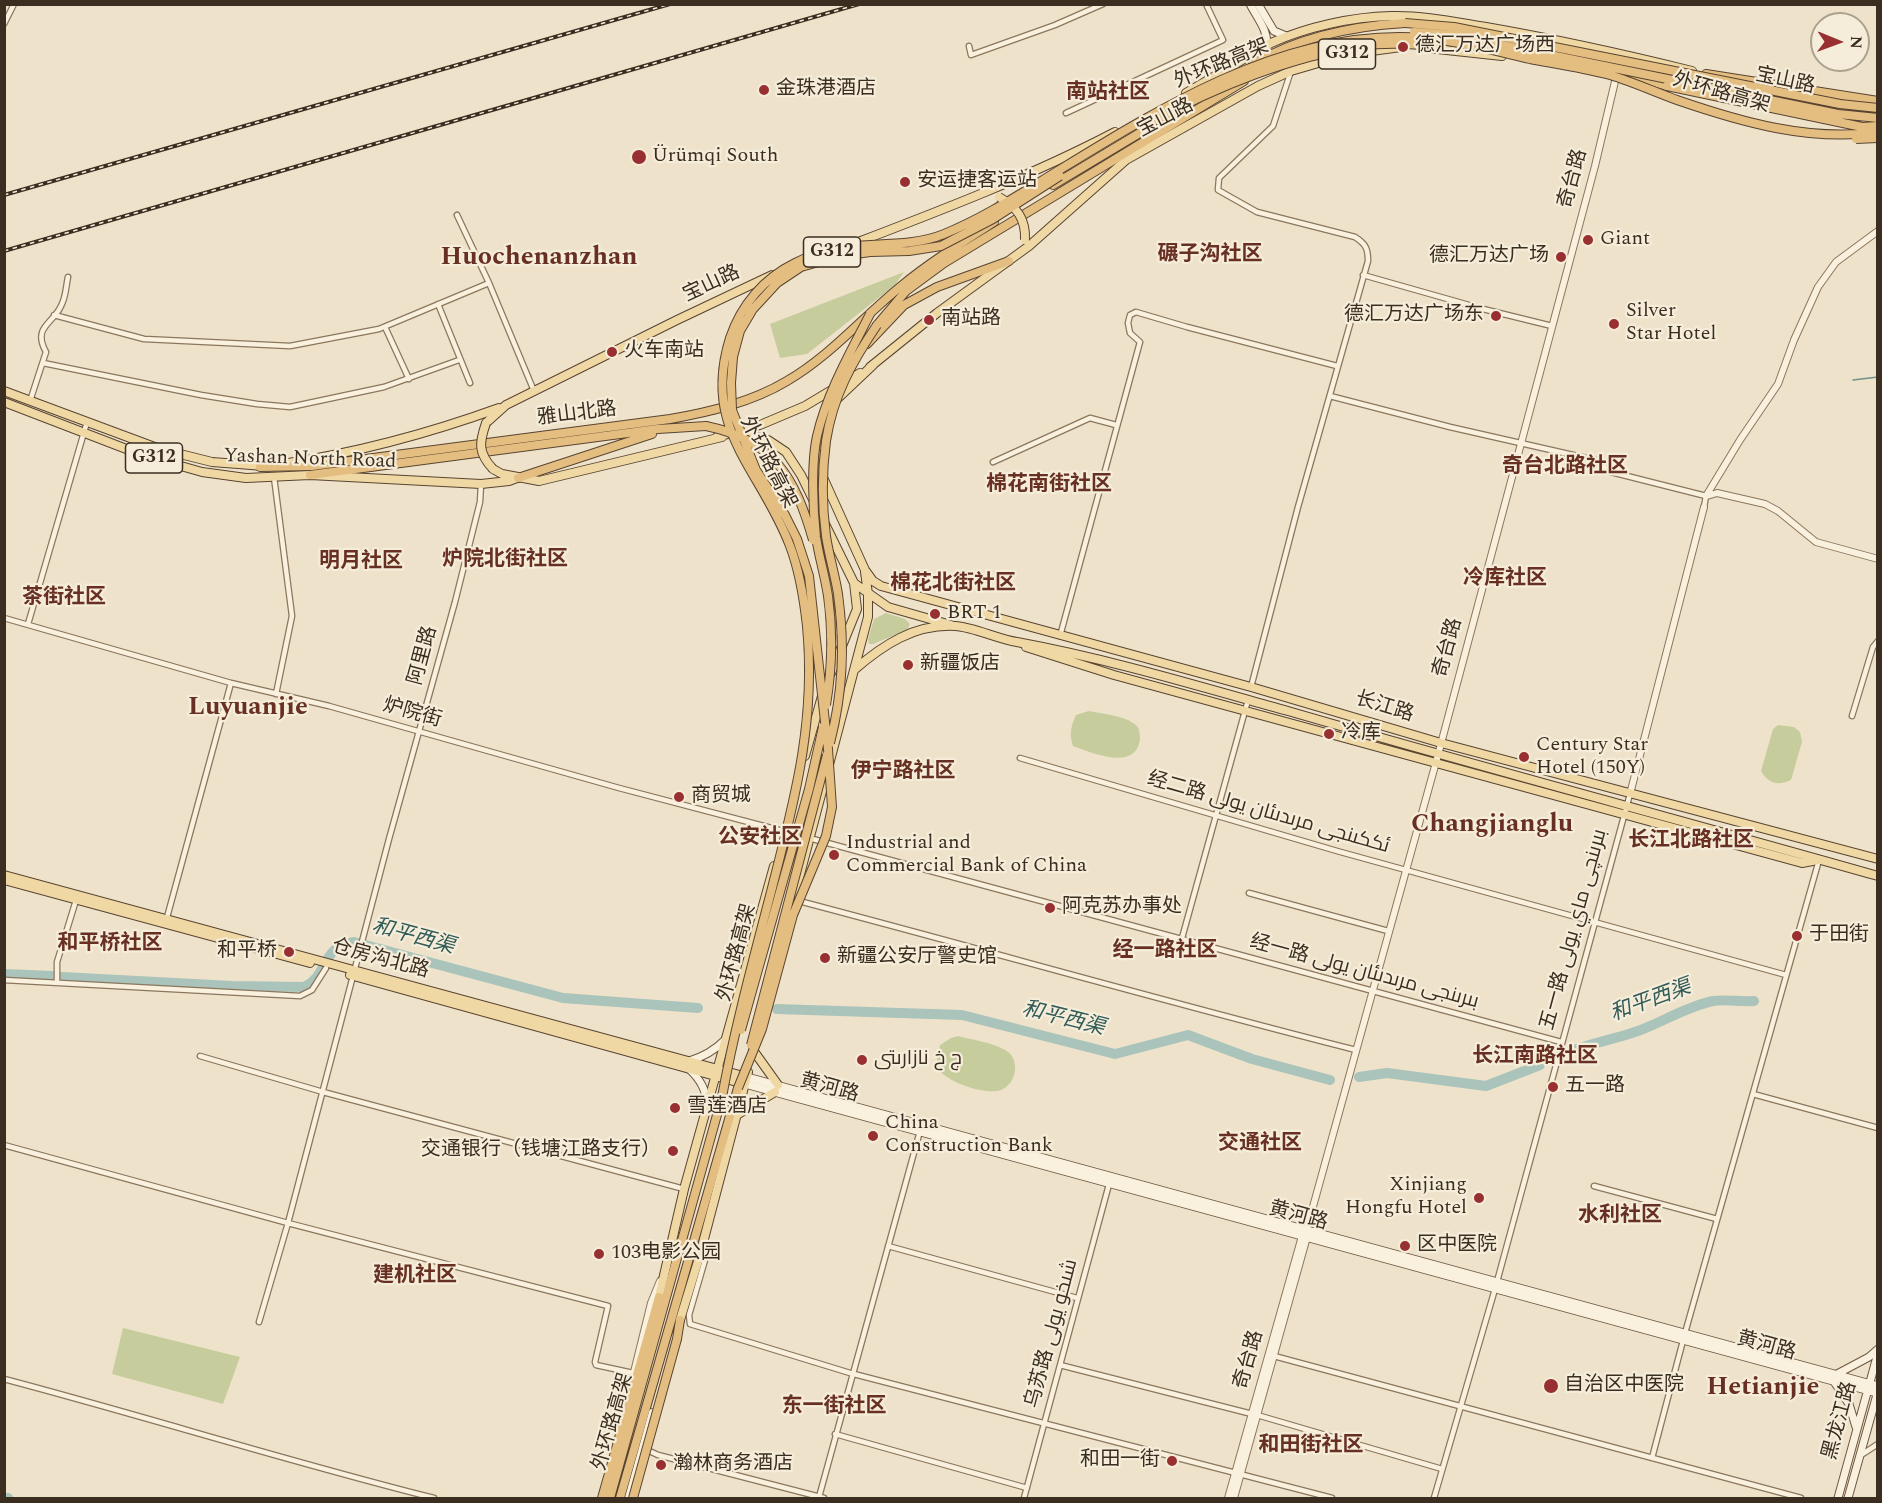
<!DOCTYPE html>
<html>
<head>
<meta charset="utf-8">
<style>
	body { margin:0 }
	#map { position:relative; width:1882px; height:1503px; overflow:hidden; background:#eee3ca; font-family:Spectral,serif }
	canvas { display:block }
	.frame { position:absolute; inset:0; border:6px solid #3b2e21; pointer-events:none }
	.north { position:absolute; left:1810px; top:12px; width:60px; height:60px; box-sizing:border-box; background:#f5edd9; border:2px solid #aba18f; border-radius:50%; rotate:91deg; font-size:16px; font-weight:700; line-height:24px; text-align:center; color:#3b2e21 }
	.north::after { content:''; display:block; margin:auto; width:21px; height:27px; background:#982f30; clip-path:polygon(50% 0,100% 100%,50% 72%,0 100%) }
</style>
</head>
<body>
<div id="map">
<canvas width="1882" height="1503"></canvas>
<div class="frame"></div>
<div class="north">N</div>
</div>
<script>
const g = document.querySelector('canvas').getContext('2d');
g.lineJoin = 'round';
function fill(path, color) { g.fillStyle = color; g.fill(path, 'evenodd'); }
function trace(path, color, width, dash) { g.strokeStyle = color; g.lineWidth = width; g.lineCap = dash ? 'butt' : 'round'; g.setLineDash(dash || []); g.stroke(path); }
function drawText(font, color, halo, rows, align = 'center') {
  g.font = font + ' Spectral,Cairo,"Noto Sans SC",serif'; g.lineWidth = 4.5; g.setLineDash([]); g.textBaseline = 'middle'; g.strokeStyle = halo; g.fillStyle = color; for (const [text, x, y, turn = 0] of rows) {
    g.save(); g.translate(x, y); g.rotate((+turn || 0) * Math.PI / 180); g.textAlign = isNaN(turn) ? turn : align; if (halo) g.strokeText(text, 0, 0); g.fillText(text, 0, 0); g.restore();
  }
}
const green = new Path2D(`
	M 904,272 L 895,285 L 807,354 L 780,358 L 770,324 Z
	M 886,613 L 905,619 L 910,624 L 907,630 L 873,644 L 869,644 L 868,639 L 874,619 Z
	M 1089,711 C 1102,714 1122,715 1133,723 C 1139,726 1140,732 1140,739 C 1136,772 1092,753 1073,746 C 1069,734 1071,726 1076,715 Z
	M 1778,725 L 1794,727 L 1800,732 L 1802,742 L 1791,780 C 1777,786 1769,784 1761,771 L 1773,729 Z
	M 958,1036 C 973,1040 990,1042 1003,1049 C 1021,1056 1018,1083 1001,1090 C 986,1096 941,1081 936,1065 L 940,1045 L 951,1038 Z
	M 123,1328 L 240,1357 L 223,1404 L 112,1374 Z`);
const stream = new Path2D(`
	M 1853,380 L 1878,377`);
const river = new Path2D(`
	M 4,974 L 52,976
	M 62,977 L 232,986 L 304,987 C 329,976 320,947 354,942 L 563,998 L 698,1008
	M 777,1009 L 962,1015 L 1115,1054 L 1188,1035 L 1252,1059 L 1330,1080
	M 1563,1054 C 1587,1044 1611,1040 1635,1032 C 1661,1023 1685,1007 1713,1001 C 1723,999 1742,1002 1754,1001
	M 1359,1077 L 1387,1073 L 1486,1086 L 1540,1065
	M 4,1498 L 8,1498`);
const minor = new Path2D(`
	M 4,24 L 14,4
	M 969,46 L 971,55 L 1055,25 L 1103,4
	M 1066,113 L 1223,40 L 1206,4
	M 457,215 L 489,283 L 534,391
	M 1363,275 L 1483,309 L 1552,326
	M 438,304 L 470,383
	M 54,315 L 144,339 L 290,346 L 379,329 L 489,283
	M 385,327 L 409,379
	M 43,363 L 201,395 L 257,404 L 290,407 L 384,387 L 459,360
	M 1330,396 L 1450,427 L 1595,460 L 1603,464 L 1607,471 L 1706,496 L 1704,507
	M 30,401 L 46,352 C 32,327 53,324 61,306 C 66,297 66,286 68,277
	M 993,462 L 1090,418 L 1116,425
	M 274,477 L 292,616 L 276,694
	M 4,618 L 231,683 L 329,706 L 619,788 L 798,835
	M 28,624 L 87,422
	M 1060,636 L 1140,342 L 1130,333 L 1128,323 L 1130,315 L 1136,312 L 1187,327 L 1337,366
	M 1251,687 L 1298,507 L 1368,261 C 1368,249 1366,244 1355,237 L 1257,212 L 1218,190 L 1219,178 L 1273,126 L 1291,71
	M 1852,716 L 1873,647 L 1878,641
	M 1020,758 L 1337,851 L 1786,975
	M 809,838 L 1561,1042
	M 1249,893 L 1388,931
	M 799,901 C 985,950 1170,1003 1356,1050
	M 166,921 L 231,683
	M 1182,938 L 1248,700
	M 4,980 L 300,996 L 312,990 L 326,968
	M 57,983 L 57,962 L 77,897
	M 200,1056 L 323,1092 L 684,1189
	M 1753,1094 L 1878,1128
	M 4,1145 L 288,1223 L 608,1306 L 595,1362 L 596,1365 L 633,1373
	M 1594,1186 L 1717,1219
	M 888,1246 L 1077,1298
	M 705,1260 L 689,1315 L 690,1324 L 850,1373 L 1332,1498
	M 259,1322 L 288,1223 L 389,839 L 455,602 L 480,502 L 481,484
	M 1274,1356 L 1801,1498
	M 1060,1365 L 1252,1414
	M 4,1379 C 148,1417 290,1462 434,1498
	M 1257,1415 L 1442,1469
	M 835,1434 L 1027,1488
	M 645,1449 L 658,1455 L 824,1498
	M 1861,1455 L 1878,1444
	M 1652,1458 L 1685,1333 L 1819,860
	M 819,1497 L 920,1131
	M 1024,1498 L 1111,1177
	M 1434,1498 L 1495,1289 L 1630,794`);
const tertiary = new Path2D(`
	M 1706,496 L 1740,440 L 1778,384 L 1794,340 L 1818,287 L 1836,262 L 1878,231
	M 1707,496 L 1717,493 L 1765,504 L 1778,511 L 1816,542 L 1878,559
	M 1630,794 L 1704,507
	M 634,1372 L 651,1303 L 660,1281
	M 628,1498 L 652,1412
	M 1228,1498 L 1302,1236 L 1306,1232 L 1438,755 L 1595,166 L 1617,73
	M 1234,1498 L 1307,1237 L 1306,1233`);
const secondary = new Path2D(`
	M 1250,4 C 1256,16 1270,33 1266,46
	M 1258,4 L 1274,31 L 1286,36
	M 689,1061 C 703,1057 714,1051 725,1040
	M 689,1069 C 699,1078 706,1089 707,1103
	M 747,1077 L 1878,1386
	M 745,1084 L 1877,1393
	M 1837,1374 L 1869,1357 L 1878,1349
	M 1835,1383 L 1849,1404 L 1856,1427
	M 1838,1498 L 1878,1353
	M 1848,1498 L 1878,1391`);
const primary = new Path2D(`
	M 1428,48 L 1502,56
	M 1186,93 L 1271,43 C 1307,27 1351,17 1391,16 C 1422,15 1455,22 1486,27 C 1555,39 1623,54 1692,71
	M 1755,93 L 1812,103 L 1828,109
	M 853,244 C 942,210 1031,176 1115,132
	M 870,367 L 937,313 L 1029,246 L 1126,160 L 1258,86 L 1291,71 L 1349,54 L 1401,47
	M 4,391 L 160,449 L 212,462 L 264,466
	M 837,399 L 873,365
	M 4,402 L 142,455 L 202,472 L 246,478 L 310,475 L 481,484 L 509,481 L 517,478
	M 486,423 L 506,405 L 677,320 L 772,275
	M 740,436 L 755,436 L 768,440 L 786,452 L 801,475 L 854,583 L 857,609 L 831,673
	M 717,437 L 760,425 L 805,406 L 860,373
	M 817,454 L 821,473 L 865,570 L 873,581 L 881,586 L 1251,687 L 1441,743 L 1878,859
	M 282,464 C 355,453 430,433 499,408
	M 493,469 L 502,474 L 539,481 L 722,437
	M 854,583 L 888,607 L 951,625
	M 1026,647 L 1114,675 L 1802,863 L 1818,860
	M 854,670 L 868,617 L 868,594 L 865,572
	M 805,756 L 822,696
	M 4,875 L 747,1077
	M 4,880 L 310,963
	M 789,916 L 854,670 C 883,645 914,624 955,626 C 974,627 997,639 1017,642 C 1109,659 1198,686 1288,711 C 1484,768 1681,820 1878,876
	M 350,975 L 744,1084
	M 753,1050 L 778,1085
	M 735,1116 L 775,1092
	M 659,1297 L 684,1189 L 774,866
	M 680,1320 L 699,1258 L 748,1072`);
const trunk = new Path2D(`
	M 1253,64 C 1299,37 1353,26 1405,23
	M 1617,72 L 1667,86
	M 1706,74 L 1878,101
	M 1053,185 L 1163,119
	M 877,325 L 906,291 L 944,263 L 1244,81
	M 867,344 L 904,305 L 937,287 L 1009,261
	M 260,467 L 312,466 L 670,419 C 710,412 752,402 787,381 C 830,356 862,318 900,287 C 929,263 961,243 994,222
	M 310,475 L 658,429 L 706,426
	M 518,478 L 652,434
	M 677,1339 L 680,1320
	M 602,1498 L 659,1297
	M 610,1498 L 722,1097
	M 620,1498 L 738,1088`);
const rail = new Path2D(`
	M 4,195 L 670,4
	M 4,251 L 859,4`);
const primaryBridge = new Path2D(`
	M 999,197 C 1017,207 1026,219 1025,240
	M 486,423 C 479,443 478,453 493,469`);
const trunkBridge = new Path2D(`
	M 1405,23 L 1454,27 L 1840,104 L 1878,108
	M 1414,32 L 1453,35 L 1838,114 L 1878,118
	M 1667,86 L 1862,127 L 1878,126
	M 1154,121 C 1214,87 1293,56 1362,46 C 1386,42 1411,44 1435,46
	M 1856,139 L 1878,138
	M 706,426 C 774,440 795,477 813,540
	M 826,705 C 832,669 833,632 828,596 C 825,576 819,557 816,537 C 813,510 811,463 817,436 C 827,393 850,353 870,314
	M 830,743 C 843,692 845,646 838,594 C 835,575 829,556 826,536 C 822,506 822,471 826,441 C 833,396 852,362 877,325
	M 741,1030 L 809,789 L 823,727
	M 751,1045 L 827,755
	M 738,1088 L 762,1029 L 793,915 L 826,836 L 832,807 L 828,749 L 809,576 L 797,539 L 785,515 L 756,470 L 732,410 L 731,383 L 733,357 L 740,331 L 753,309 L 777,283 L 801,267 L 836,257 L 870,252 L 909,251 L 941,246 L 993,219 L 1060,176
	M 722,1097 C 735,1026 754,957 772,888 C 795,798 816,721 807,626 C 804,599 800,572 790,546 C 761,469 701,430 730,338 C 741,305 764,278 795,263 C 807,257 821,251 833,248 C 870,242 910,248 944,234 C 986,217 1023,192 1061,169 C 1162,107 1276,37 1399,37 C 1444,37 1487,49 1530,59 C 1557,64 1584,68 1610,75 C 1633,82 1655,92 1677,100 C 1741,122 1810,142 1878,132
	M 633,1498 L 677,1339`);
const markers = [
	[1403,47,6,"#982f30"],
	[764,90,6,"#982f30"],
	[639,157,8,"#982f30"],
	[905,182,6,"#982f30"],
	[1588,240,6,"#982f30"],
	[1561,257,6,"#982f30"],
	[1496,316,6,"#982f30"],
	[929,320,6,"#982f30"],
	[1614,324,6,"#982f30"],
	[612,352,6,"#982f30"],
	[935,614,6,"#982f30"],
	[908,665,6,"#982f30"],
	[1329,734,6,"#982f30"],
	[1524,757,6,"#982f30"],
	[679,797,6,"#982f30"],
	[834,855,6,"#982f30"],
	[1050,908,6,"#982f30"],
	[1797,936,6,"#982f30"],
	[289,952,6,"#982f30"],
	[825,958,6,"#982f30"],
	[862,1060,6,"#982f30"],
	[1553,1087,6,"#982f30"],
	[675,1108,6,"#982f30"],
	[873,1136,6,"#982f30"],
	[673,1151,6,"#982f30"],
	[1479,1198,6,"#982f30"],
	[1405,1246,6,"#982f30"],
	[599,1254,6,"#982f30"],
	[1551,1386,8,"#982f30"],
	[1172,1461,6,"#982f30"],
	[661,1465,6,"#982f30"]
];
const shields = [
	[1347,54,57],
	[832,252,57],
	[154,458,57]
];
const shieldNames = [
	["G312",1347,54],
	["G312",832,252],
	["G312",154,458]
];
const poiNames = [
	["德汇万达广场西",1415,47],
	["金珠港酒店",776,90],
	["Ürümqi South",652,157],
	["安运捷客运站",917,182],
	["Giant",1600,240],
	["德汇万达广场",1549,257,"right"],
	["Silver",1626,312],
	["Star Hotel",1626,335],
	["德汇万达广场东",1484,316,"right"],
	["南站路",941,320],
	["火车南站",624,352],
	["BRT 1",947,614],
	["新疆饭店",920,665],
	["冷库",1341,734],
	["Century Star",1536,746],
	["Hotel (150Y)",1536,769],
	["商贸城",691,797],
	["Industrial and",846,844],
	["Commercial Bank of China",846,867],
	["阿克苏办事处",1062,908],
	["于田街",1809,936],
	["和平桥",277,952,"right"],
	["新疆公安厅警史馆",837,958],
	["ج خ نازارىتى",874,1060],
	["五一路",1565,1087],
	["雪莲酒店",687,1108],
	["China",885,1124],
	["Construction Bank",885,1147],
	["交通银行（钱塘江路支行）",661,1151,"right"],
	["Xinjiang",1467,1186,"right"],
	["Hongfu Hotel",1467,1209,"right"],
	["区中医院",1417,1246],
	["103电影公园",611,1254],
	["自治区中医院",1564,1386],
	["和田一街",1160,1461,"right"],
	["瀚林商务酒店",673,1465]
];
const streetNames = [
	["外环路高架",1222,65,-22],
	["宝山路",1785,82,12],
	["外环路高架",1721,94,16],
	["宝山路",1166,119,-28],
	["奇台路",1574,179,-75],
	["宝山路",712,285,-25],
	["雅山北路",577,415,-7],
	["Yashan North Road",310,460,2],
	["外环路高架",767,463,63],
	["奇台路",1449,648,-75],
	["阿里路",424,656,-75],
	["长江路",1384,708,17],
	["炉院街",412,714,16],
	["经二路 ئككىنجى مرىدىئان يولى",1268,814,16],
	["五一路 بىرىنچى ماي يولى",1575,930,-75],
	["外环路高架",738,953,-75],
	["仓房沟北路",380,960,15],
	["经一路 بىرىنجى مرىدىئان يولى",1364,973,15],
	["黄河路",829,1089,15],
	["黄河路",1298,1217,15],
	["乌苏路 شىخو يولى",1053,1334,-75],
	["黄河路",1766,1347,15],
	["奇台路",1250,1360,-74],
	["黑龙江路",1841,1421,-75],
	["外环路高架",614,1422,-74]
];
const neighbourhoodNames = [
	["南站社区",1108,94],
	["碾子沟社区",1210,256],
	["奇台北路社区",1565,468],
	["棉花南街社区",1049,486],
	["炉院北街社区",505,561],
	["明月社区",361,563],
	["冷库社区",1505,580],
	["棉花北街社区",953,585],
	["茶街社区",64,599],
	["伊宁路社区",903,773],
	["公安社区",760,839],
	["长江北路社区",1691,842],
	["和平桥社区",110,945],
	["经一路社区",1165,952],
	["长江南路社区",1535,1058],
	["交通社区",1260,1145],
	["水利社区",1620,1217],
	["建机社区",415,1277],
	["东一街社区",834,1408],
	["和田街社区",1311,1447]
];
const waterNames = [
	["和平西渠",413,938,15],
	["和平西渠",1651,1002,-20],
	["和平西渠",1063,1020,14]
];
const districtNames = [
	["Huochenanzhan",539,259],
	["Luyuanjie",248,709],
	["Changjianglu",1492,826],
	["Hetianjie",1763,1389]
];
fill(green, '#c7cc9d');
trace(stream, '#719189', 1.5);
trace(river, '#aac3bb', 10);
trace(minor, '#8b765e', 7);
trace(tertiary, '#8b765e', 8);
trace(secondary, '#6d5741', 9);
trace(primary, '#594432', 10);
trace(trunk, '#594432', 10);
trace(minor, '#f9f0dd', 4.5);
trace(tertiary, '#f9f0dd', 6);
trace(secondary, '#f9f0dd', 7);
trace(primary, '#efd8a4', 8);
trace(trunk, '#e4be81', 8);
trace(rail, '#3b2e21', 4);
trace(rail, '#f5edd9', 1.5, [4.5]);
trace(primaryBridge, '#594432', 10, []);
trace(trunkBridge, '#594432', 10, []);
trace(primaryBridge, '#efd8a4', 8);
trace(trunkBridge, '#e4be81', 8);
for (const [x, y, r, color] of markers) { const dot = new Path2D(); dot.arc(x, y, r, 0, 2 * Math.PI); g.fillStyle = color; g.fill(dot); trace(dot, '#f5edd9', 2); }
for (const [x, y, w] of shields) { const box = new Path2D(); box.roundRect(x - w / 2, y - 15, w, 30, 4.5); g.fillStyle = '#f5edd9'; g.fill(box); trace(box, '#3b2e21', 1.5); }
drawText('bold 18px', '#3b2e21', null, shieldNames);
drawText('20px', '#3b2e21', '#f5edd9', poiNames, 'left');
drawText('20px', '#3b2e21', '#f5edd9', streetNames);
drawText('bold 21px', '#673022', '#f5edd9', neighbourhoodNames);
drawText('italic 21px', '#315b58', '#f5edd9', waterNames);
drawText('bold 26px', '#673022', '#f5edd9', districtNames);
</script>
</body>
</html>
